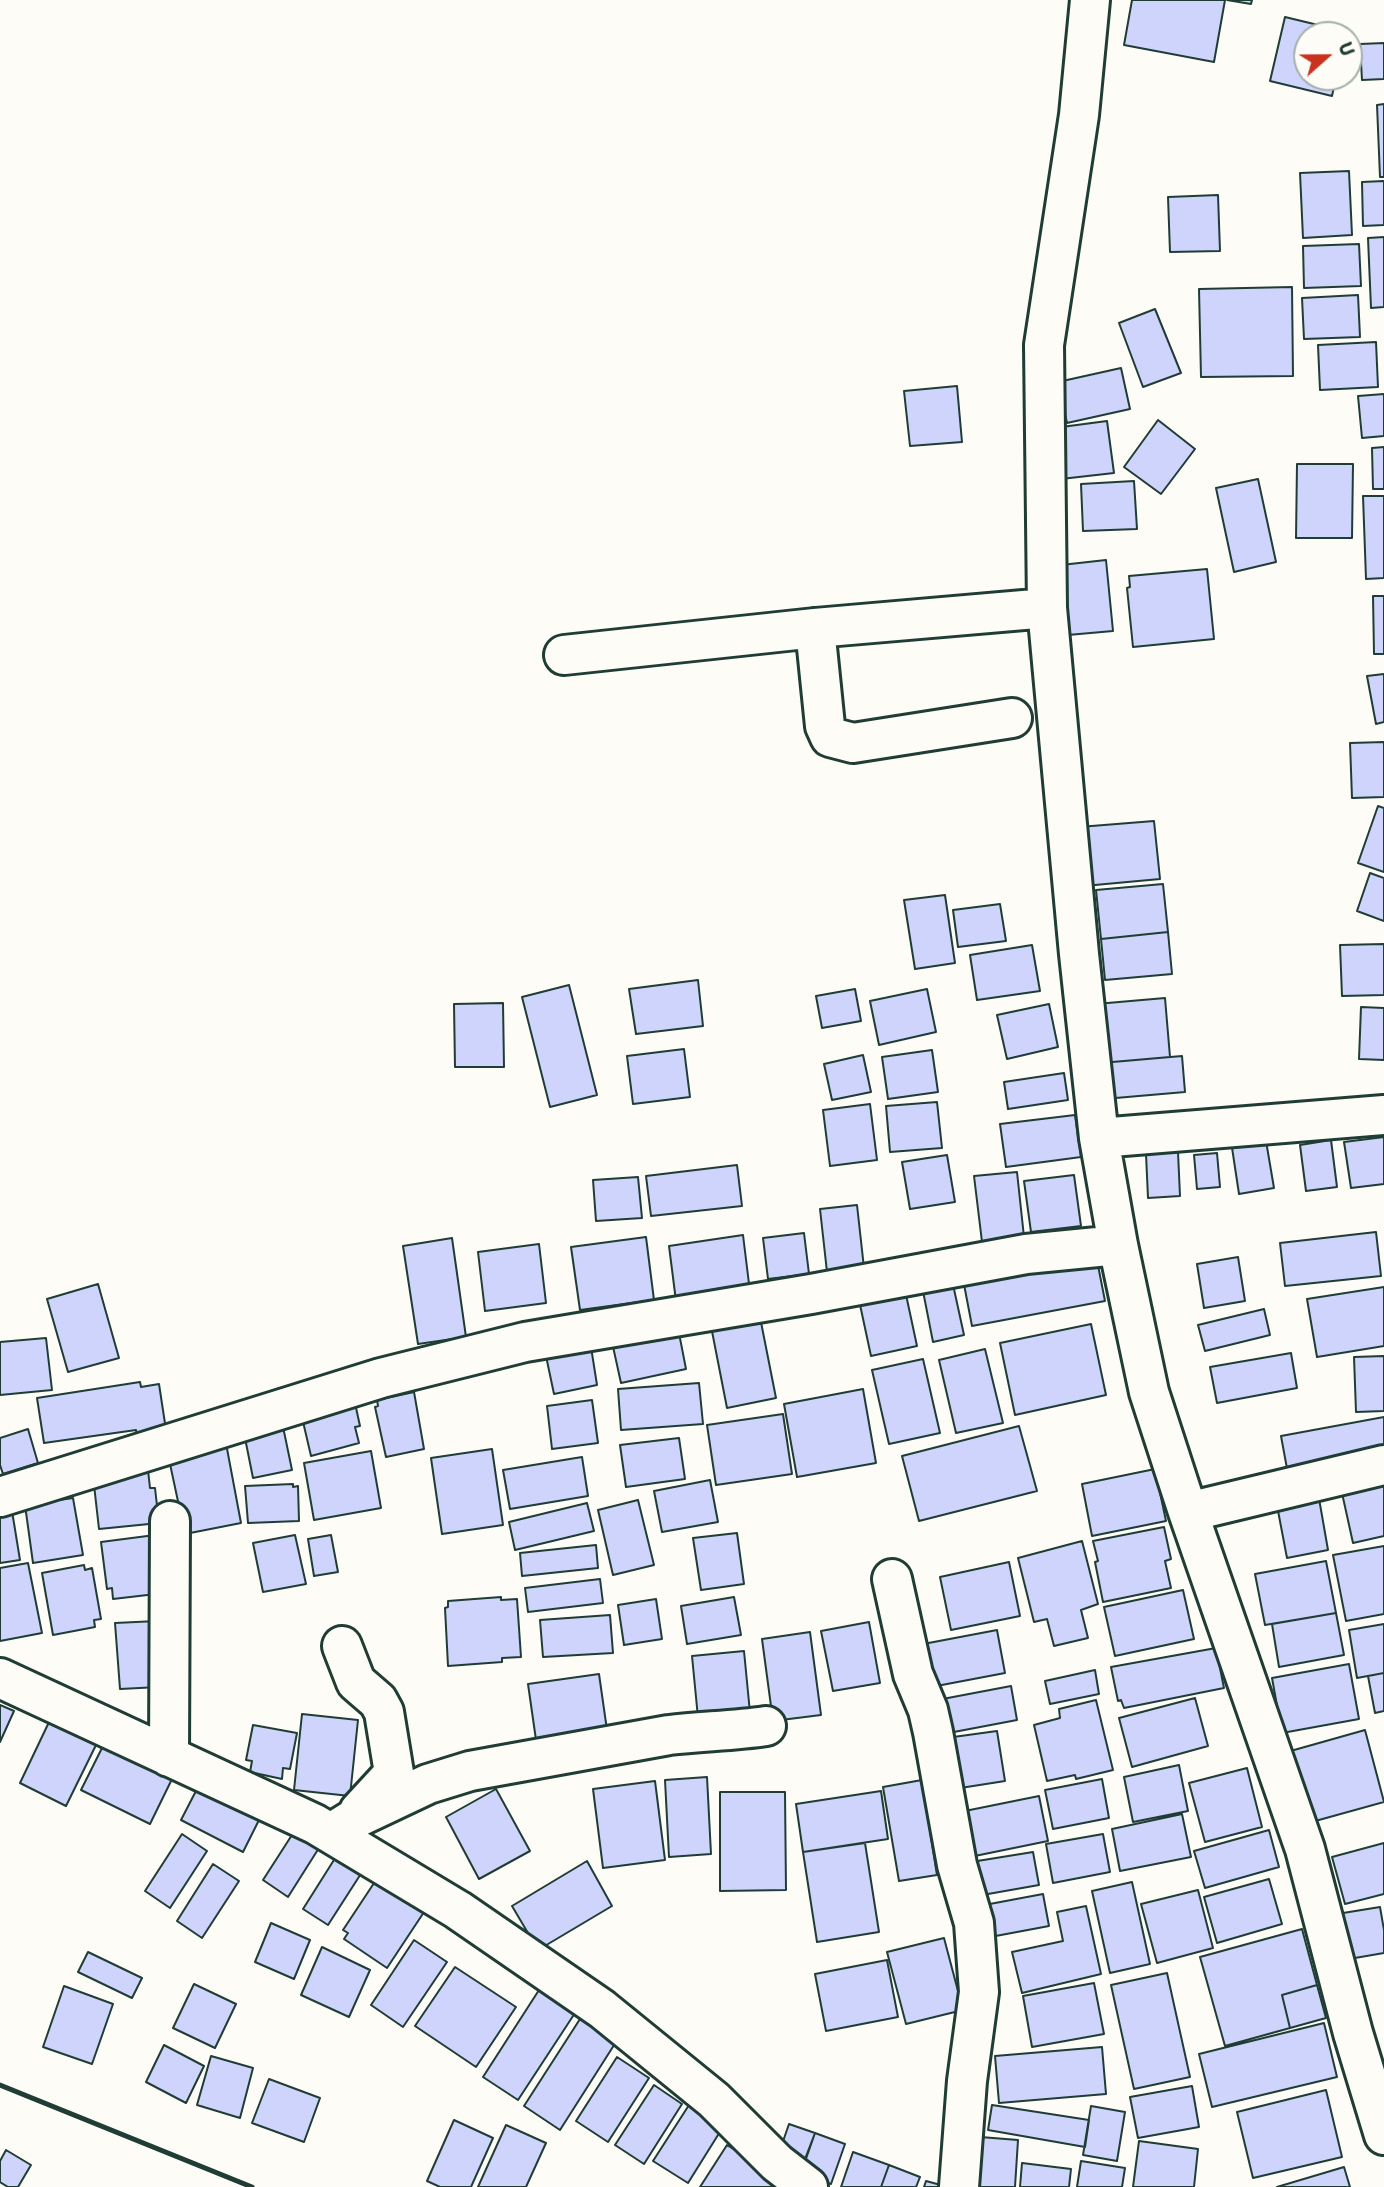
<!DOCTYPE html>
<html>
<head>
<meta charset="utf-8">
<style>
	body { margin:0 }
	#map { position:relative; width:1384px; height:2187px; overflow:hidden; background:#fdfcf7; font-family:"Shantell Sans",sans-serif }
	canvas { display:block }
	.north { position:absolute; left:1293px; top:21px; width:70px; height:70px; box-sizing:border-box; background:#fdfcf7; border:2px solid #a4b0a9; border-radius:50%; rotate:69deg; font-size:19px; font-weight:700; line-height:28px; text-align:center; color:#1f3d34 }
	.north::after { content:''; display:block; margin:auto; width:24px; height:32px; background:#c8321e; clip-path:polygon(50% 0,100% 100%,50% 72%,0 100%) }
</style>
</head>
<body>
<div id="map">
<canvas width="1384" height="2187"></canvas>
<div class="north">U</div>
</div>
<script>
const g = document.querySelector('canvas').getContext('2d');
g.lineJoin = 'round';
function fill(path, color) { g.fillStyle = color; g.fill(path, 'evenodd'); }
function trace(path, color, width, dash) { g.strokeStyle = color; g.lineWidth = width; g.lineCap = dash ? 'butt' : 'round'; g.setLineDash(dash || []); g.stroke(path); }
const building = new Path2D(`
	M 1132,0 L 1225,0 L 1214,62 L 1124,45 Z
	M 1227,0 L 1252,0 L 1251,4 Z
	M 1285,17 L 1347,32 L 1346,35 L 1307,35 L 1307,77 L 1336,77 L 1332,96 L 1270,81 Z
	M 1384,43 L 1384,79 L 1362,80 L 1360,44 Z
	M 1384,104 L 1384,177 L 1380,177 L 1377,105 Z
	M 1349,171 L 1352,235 L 1303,238 L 1300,173 Z
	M 1384,181 L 1384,225 L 1363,226 L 1362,182 Z
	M 1218,195 L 1220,251 L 1170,252 L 1168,197 Z
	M 1384,237 L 1384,307 L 1371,308 L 1368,238 Z
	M 1359,244 L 1361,286 L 1304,288 L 1303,246 Z
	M 1292,287 L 1293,376 L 1201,377 L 1199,289 Z
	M 1358,295 L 1360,337 L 1304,339 L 1302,298 Z
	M 1155,309 L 1181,373 L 1143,387 L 1119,323 Z
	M 1376,342 L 1378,387 L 1320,390 L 1318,345 Z
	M 1121,368 L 1130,409 L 1067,423 L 1058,382 Z
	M 957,386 L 962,442 L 910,446 L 904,391 Z
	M 1384,394 L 1384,436 L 1362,438 L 1358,396 Z
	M 1158,420 L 1195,449 L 1161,494 L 1124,467 Z
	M 1107,421 L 1114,473 L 1061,479 L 1054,428 Z
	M 1384,447 L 1384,489 L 1373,489 L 1372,448 Z
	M 1297,464 L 1353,464 L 1352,538 L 1296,538 Z
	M 1258,479 L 1276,562 L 1234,572 L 1216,488 Z
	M 1134,481 L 1137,529 L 1083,531 L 1081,484 Z
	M 1363,496 L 1384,496 L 1384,578 L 1366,579 Z
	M 1106,560 L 1113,631 L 1068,635 L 1061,565 Z
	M 1207,569 L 1214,639 L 1133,647 L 1127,588 L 1130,587 L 1129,576 Z
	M 1373,596 L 1384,596 L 1384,654 L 1374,654 Z
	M 1384,674 L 1384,722 L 1376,724 L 1367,676 Z
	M 1384,742 L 1384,797 L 1352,798 L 1350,743 Z
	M 1378,806 L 1384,808 L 1384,872 L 1358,863 Z
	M 1154,821 L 1160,879 L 1084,886 L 1079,827 Z
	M 1370,873 L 1384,878 L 1384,921 L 1357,911 Z
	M 1163,884 L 1168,932 L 1101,939 L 1096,890 Z
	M 945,895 L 955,963 L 915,969 L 904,900 Z
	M 1000,904 L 1006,941 L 958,947 L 953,910 Z
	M 1168,932 L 1172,974 L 1105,980 L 1101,939 Z
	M 1384,944 L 1384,995 L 1342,996 L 1340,945 Z
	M 1032,945 L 1040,991 L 977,1000 L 970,955 Z
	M 698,980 L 703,1026 L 636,1034 L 629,989 Z
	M 569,985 L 597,1095 L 550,1107 L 522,997 Z
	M 855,989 L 861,1021 L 822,1028 L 816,996 Z
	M 927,989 L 936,1032 L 879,1045 L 870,1001 Z
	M 1165,998 L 1170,1057 L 1101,1063 L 1096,1004 Z
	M 503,1003 L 504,1067 L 455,1067 L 454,1004 Z
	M 1049,1004 L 1058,1047 L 1007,1059 L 997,1015 Z
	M 1361,1007 L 1384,1008 L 1384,1060 L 1359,1059 Z
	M 684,1049 L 690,1097 L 633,1104 L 627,1056 Z
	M 932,1050 L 938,1092 L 888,1099 L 882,1057 Z
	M 863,1055 L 871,1092 L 832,1100 L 824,1064 Z
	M 1182,1056 L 1185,1092 L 1104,1099 L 1101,1063 Z
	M 1064,1073 L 1068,1100 L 1008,1109 L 1004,1082 Z
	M 937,1102 L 942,1148 L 890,1152 L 886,1106 Z
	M 870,1104 L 877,1160 L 830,1166 L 823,1110 Z
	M 1075,1115 L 1081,1157 L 1006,1167 L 1000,1124 Z
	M 1265,1135 L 1274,1188 L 1239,1194 L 1231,1141 Z
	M 1384,1137 L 1384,1184 L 1351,1188 L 1344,1142 Z
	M 1331,1140 L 1337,1187 L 1306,1191 L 1300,1145 Z
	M 1178,1152 L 1180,1196 L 1148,1198 L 1146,1154 Z
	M 1217,1153 L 1220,1187 L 1197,1189 L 1194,1155 Z
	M 947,1155 L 955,1202 L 910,1209 L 902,1162 Z
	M 737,1165 L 742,1206 L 651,1216 L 646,1176 Z
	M 1017,1172 L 1024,1237 L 982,1242 L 974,1176 Z
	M 1074,1175 L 1081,1226 L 1031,1232 L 1024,1181 Z
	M 638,1177 L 642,1218 L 596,1221 L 593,1180 Z
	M 857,1205 L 865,1277 L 828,1281 L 820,1209 Z
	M 1376,1232 L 1381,1276 L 1285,1286 L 1280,1243 Z
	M 804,1233 L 809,1274 L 768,1279 L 763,1238 Z
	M 743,1235 L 750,1292 L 676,1301 L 669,1246 Z
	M 646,1237 L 654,1300 L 580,1310 L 571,1247 Z
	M 452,1238 L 466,1337 L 418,1344 L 403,1246 Z
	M 539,1244 L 546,1303 L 485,1311 L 478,1252 Z
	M 1095,1250 L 1105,1301 L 972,1326 L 962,1274 Z
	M 1238,1257 L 1245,1301 L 1204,1308 L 1197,1264 Z
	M 952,1280 L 964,1335 L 933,1342 L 922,1286 Z
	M 98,1284 L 119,1358 L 68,1372 L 47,1299 Z
	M 1384,1287 L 1384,1346 L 1317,1357 L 1307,1299 Z
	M 905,1290 L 917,1346 L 871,1356 L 859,1300 Z
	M 1264,1309 L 1270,1335 L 1205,1351 L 1198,1325 Z
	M 759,1312 L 776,1398 L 727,1408 L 710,1321 Z
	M 1091,1324 L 1106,1395 L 1015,1415 L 1000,1343 Z
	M 678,1328 L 686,1369 L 621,1383 L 612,1342 Z
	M 46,1338 L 52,1390 L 0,1395 L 0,1342 Z
	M 591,1347 L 597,1385 L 554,1394 L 546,1356 Z
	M 985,1349 L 1003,1423 L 956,1433 L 939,1360 Z
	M 1291,1353 L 1297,1388 L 1217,1403 L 1210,1367 Z
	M 1384,1356 L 1384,1411 L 1356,1412 L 1354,1357 Z
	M 923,1359 L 940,1433 L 889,1444 L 872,1370 Z
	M 140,1382 L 141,1387 L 159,1384 L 166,1430 L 137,1435 L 136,1430 L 44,1443 L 37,1398 Z
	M 699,1383 L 703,1424 L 621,1430 L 618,1389 Z
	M 863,1389 L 876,1463 L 797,1477 L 784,1404 Z
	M 414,1392 L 424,1449 L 386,1457 L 375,1407 L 378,1406 L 377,1400 Z
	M 353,1394 L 360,1426 L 355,1427 L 359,1443 L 311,1456 L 301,1413 Z
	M 592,1400 L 598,1443 L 552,1449 L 547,1406 Z
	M 783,1414 L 792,1474 L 716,1485 L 707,1425 Z
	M 1384,1417 L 1384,1455 L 1288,1474 L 1281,1436 Z
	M 282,1422 L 292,1470 L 253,1478 L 244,1433 Z
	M 1019,1426 L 1037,1491 L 919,1521 L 902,1456 Z
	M 28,1429 L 38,1463 L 3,1474 L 0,1465 L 0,1438 Z
	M 225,1438 L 241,1523 L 185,1534 L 167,1450 Z
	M 679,1438 L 685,1479 L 626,1487 L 620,1445 Z
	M 492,1449 L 503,1525 L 442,1534 L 431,1458 Z
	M 371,1451 L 381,1508 L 314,1520 L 304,1463 Z
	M 582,1457 L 588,1496 L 510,1509 L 503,1470 Z
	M 1155,1469 L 1166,1521 L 1092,1536 L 1082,1484 Z
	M 148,1470 L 150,1488 L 155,1488 L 159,1523 L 99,1529 L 93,1476 Z
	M 1384,1474 L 1384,1536 L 1353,1543 L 1340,1484 Z
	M 710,1480 L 718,1522 L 662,1532 L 654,1491 Z
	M 293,1484 L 293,1487 L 298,1486 L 299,1521 L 248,1523 L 245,1486 Z
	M 1317,1487 L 1328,1550 L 1287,1558 L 1275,1495 Z
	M 73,1498 L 83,1555 L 33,1563 L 25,1505 Z
	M 638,1500 L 654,1565 L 613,1575 L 598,1510 Z
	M 587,1503 L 594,1531 L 515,1550 L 509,1522 Z
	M 12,1511 L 20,1560 L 0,1563 L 0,1513 Z
	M 1164,1527 L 1171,1559 L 1165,1561 L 1171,1588 L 1103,1602 L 1095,1562 L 1098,1561 L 1093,1541 Z
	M 737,1533 L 744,1584 L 701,1590 L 693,1538 Z
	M 155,1535 L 156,1594 L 113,1599 L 112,1588 L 107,1589 L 101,1542 Z
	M 295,1535 L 306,1584 L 263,1592 L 253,1543 Z
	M 331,1535 L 338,1572 L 314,1576 L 308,1539 Z
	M 1082,1541 L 1098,1604 L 1081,1610 L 1088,1638 L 1054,1646 L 1047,1619 L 1034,1622 L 1018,1558 Z
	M 596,1545 L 598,1568 L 522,1576 L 520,1553 Z
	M 1384,1546 L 1384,1614 L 1346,1621 L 1333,1555 Z
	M 1326,1561 L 1336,1613 L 1265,1625 L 1255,1574 Z
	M 1009,1562 L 1020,1616 L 951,1630 L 940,1577 Z
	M 28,1563 L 42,1633 L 0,1641 L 0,1568 Z
	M 84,1565 L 85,1570 L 92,1568 L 101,1619 L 94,1620 L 95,1627 L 53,1635 L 42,1573 Z
	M 600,1579 L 603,1603 L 528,1612 L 525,1588 Z
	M 1183,1590 L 1194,1639 L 1115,1656 L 1104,1607 Z
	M 501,1597 L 501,1600 L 517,1599 L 521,1657 L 502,1658 L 502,1662 L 448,1666 L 445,1608 L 448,1607 L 448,1601 Z
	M 734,1597 L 741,1635 L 687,1644 L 681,1606 Z
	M 656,1599 L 662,1639 L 624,1645 L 618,1605 Z
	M 1336,1613 L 1344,1655 L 1279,1667 L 1272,1624 Z
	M 610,1615 L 613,1653 L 543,1657 L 540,1620 Z
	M 157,1621 L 159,1687 L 120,1689 L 115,1623 Z
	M 869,1622 L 880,1683 L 833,1691 L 821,1631 Z
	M 1384,1624 L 1384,1673 L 1357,1678 L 1349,1630 Z
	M 997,1630 L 1005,1673 L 926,1688 L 918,1645 Z
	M 810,1632 L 821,1715 L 773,1721 L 762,1639 Z
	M 1216,1648 L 1224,1688 L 1124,1708 L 1121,1700 L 1118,1701 L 1111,1667 Z
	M 744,1651 L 751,1723 L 699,1728 L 692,1656 Z
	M 1349,1664 L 1359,1719 L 1282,1733 L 1272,1678 Z
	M 1095,1670 L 1099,1694 L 1050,1704 L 1045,1681 Z
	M 1384,1673 L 1384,1711 L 1375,1713 L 1368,1676 Z
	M 599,1674 L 607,1730 L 536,1740 L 528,1684 Z
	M 1011,1686 L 1017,1720 L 938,1735 L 932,1701 Z
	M 1195,1698 L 1208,1746 L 1132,1767 L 1119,1718 Z
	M 1096,1700 L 1113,1770 L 1076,1779 L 1075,1775 L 1047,1781 L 1034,1725 L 1060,1718 L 1059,1709 Z
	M 0,1705 L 14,1711 L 0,1742 Z
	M 302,1714 L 358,1720 L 350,1796 L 294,1790 Z
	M 50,1720 L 97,1743 L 66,1806 L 20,1783 Z
	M 253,1725 L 297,1733 L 290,1769 L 283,1768 L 282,1779 L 250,1772 L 252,1761 L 246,1760 Z
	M 1365,1730 L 1384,1802 L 1308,1823 L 1287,1752 Z
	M 997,1731 L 1005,1781 L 954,1789 L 946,1738 Z
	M 105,1742 L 173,1777 L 150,1824 L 81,1790 Z
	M 1179,1765 L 1188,1811 L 1133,1822 L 1124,1777 Z
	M 1247,1768 L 1262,1827 L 1205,1842 L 1189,1783 Z
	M 707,1777 L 711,1854 L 669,1857 L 665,1780 Z
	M 1102,1779 L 1109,1818 L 1053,1829 L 1045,1790 Z
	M 922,1780 L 937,1875 L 899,1881 L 883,1787 Z
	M 655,1781 L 665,1860 L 603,1868 L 593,1789 Z
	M 198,1787 L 260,1818 L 243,1852 L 181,1820 Z
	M 496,1789 L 530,1851 L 479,1879 L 446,1817 Z
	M 881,1791 L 888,1839 L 803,1852 L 796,1804 Z
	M 720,1792 L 785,1792 L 786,1890 L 720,1891 Z
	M 1039,1796 L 1048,1841 L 965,1858 L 955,1813 Z
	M 1182,1814 L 1191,1857 L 1120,1871 L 1112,1829 Z
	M 299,1824 L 324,1840 L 288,1897 L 263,1880 Z
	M 1269,1830 L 1279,1867 L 1205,1888 L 1194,1851 Z
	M 182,1834 L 207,1851 L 170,1908 L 145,1891 Z
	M 1103,1834 L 1110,1872 L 1053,1883 L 1046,1844 Z
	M 865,1843 L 879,1932 L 817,1942 L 803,1852 Z
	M 1384,1843 L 1384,1894 L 1345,1904 L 1332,1857 Z
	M 339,1852 L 364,1869 L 328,1925 L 303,1909 Z
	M 1033,1852 L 1039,1885 L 971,1897 L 965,1863 Z
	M 587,1861 L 612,1906 L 538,1950 L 512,1906 Z
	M 213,1864 L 239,1881 L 202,1938 L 177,1921 Z
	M 380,1874 L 428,1906 L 387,1968 L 344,1939 L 348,1933 L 343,1930 Z
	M 1269,1879 L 1282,1924 L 1217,1943 L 1204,1897 Z
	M 1132,1882 L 1150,1964 L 1110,1973 L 1092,1891 Z
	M 1198,1890 L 1213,1948 L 1157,1963 L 1141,1904 Z
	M 1043,1894 L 1049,1926 L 985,1938 L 979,1906 Z
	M 1086,1906 L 1101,1974 L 1022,1993 L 1012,1952 L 1063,1941 L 1057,1912 Z
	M 1380,1907 L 1384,1930 L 1384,1953 L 1349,1959 L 1343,1913 Z
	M 271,1923 L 310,1940 L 294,1979 L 255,1962 Z
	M 1302,1929 L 1317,1985 L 1282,1995 L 1290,2028 L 1225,2046 L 1200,1957 Z
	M 944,1938 L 963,2010 L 906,2024 L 887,1952 Z
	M 414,1940 L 447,1962 L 403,2027 L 371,2005 Z
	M 322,1947 L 370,1970 L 349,2017 L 301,1995 Z
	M 88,1952 L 142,1978 L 132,1998 L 78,1972 Z
	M 887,1960 L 898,2017 L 826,2031 L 815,1974 Z
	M 455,1967 L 516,2007 L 476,2067 L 415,2026 Z
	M 1167,1973 L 1190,2077 L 1134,2089 L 1111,1985 Z
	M 1094,1983 L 1104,2034 L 1032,2047 L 1023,1996 Z
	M 194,1984 L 236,2004 L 215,2048 L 173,2028 Z
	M 1317,1985 L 1326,2018 L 1290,2028 L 1282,1995 Z
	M 64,1986 L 113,2004 L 92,2064 L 43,2047 Z
	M 539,1990 L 575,2013 L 518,2100 L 483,2077 Z
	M 580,2019 L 616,2042 L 560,2130 L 524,2106 Z
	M 1324,2023 L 1337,2077 L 1212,2107 L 1199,2054 Z
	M 164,2045 L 204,2066 L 186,2103 L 146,2082 Z
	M 1102,2047 L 1106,2094 L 999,2103 L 995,2056 Z
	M 211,2056 L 253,2068 L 240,2118 L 197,2105 Z
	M 617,2057 L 649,2078 L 608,2142 L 576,2121 Z
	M 269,2079 L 320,2098 L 304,2142 L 252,2123 Z
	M 654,2085 L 682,2104 L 644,2164 L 615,2145 Z
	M 1192,2086 L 1199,2127 L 1138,2138 L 1130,2097 Z
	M 1326,2090 L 1342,2157 L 1253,2178 L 1237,2112 Z
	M 689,2105 L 723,2127 L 688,2183 L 653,2161 Z
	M 992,2105 L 1089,2120 L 1085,2147 L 988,2130 Z
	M 1091,2106 L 1125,2112 L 1117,2161 L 1083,2155 Z
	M 454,2120 L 493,2138 L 471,2187 L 440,2187 L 427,2181 Z
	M 789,2124 L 815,2133 L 805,2159 L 780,2150 Z
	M 506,2125 L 546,2143 L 526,2187 L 478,2187 Z
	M 815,2133 L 845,2144 L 831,2184 L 801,2173 Z
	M 968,2136 L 1018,2140 L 1015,2187 L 964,2187 Z
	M 1139,2141 L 1198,2149 L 1194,2187 L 1133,2187 Z
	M 727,2145 L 782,2180 L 777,2187 L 700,2187 Z
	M 6,2150 L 31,2165 L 18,2187 L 8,2187 L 0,2182 L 0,2161 Z
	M 853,2152 L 889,2165 L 881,2187 L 841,2187 Z
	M 1081,2161 L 1125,2168 L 1122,2187 L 1077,2187 Z
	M 1022,2163 L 1071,2169 L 1069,2187 L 1020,2187 Z
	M 889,2165 L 920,2177 L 916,2187 L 881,2187 Z
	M 1344,2167 L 1350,2187 L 1277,2187 Z
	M 926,2181 L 948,2187 L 924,2187 Z`);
const minor = new Path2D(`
	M 1090,0 L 1079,115 L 1044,345 L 1047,608 L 1079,954 L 1099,1138 L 1118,1245 L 1149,1392 L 1188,1512 L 1305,1849 L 1353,2033 L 1384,2135
	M 815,628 L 825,726 L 830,737 L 853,743 L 1012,718
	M 564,655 L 815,628 L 1047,608
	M 1099,1138 L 1384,1115
	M 0,1497 L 381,1378 L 525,1342 L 811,1294 L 1026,1254 L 1118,1245
	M 1188,1512 L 1384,1465
	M 892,1579 L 913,1674 L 928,1710 L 933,1732 L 957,1865 L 974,1923 L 979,1992 L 967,2081 L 959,2187
	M 342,1646 L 356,1682 L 378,1701 L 384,1712 L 394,1773 L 359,1811
	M 0,1678 L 315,1824 L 458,1910 L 602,2009 L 714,2100 L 777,2163 L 808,2187
	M 169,1757 L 170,1521
	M 331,1833 L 352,1820 L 428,1784 L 470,1771 L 669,1735 C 701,1731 734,1731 766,1726`);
const rail = new Path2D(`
	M 0,2085 L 252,2187`);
fill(building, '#cfd4fd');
trace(building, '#1f3d34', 2);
trace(minor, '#1f3d34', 44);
trace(minor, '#fdfcf7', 38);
trace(rail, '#1f3d34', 5);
</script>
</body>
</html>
